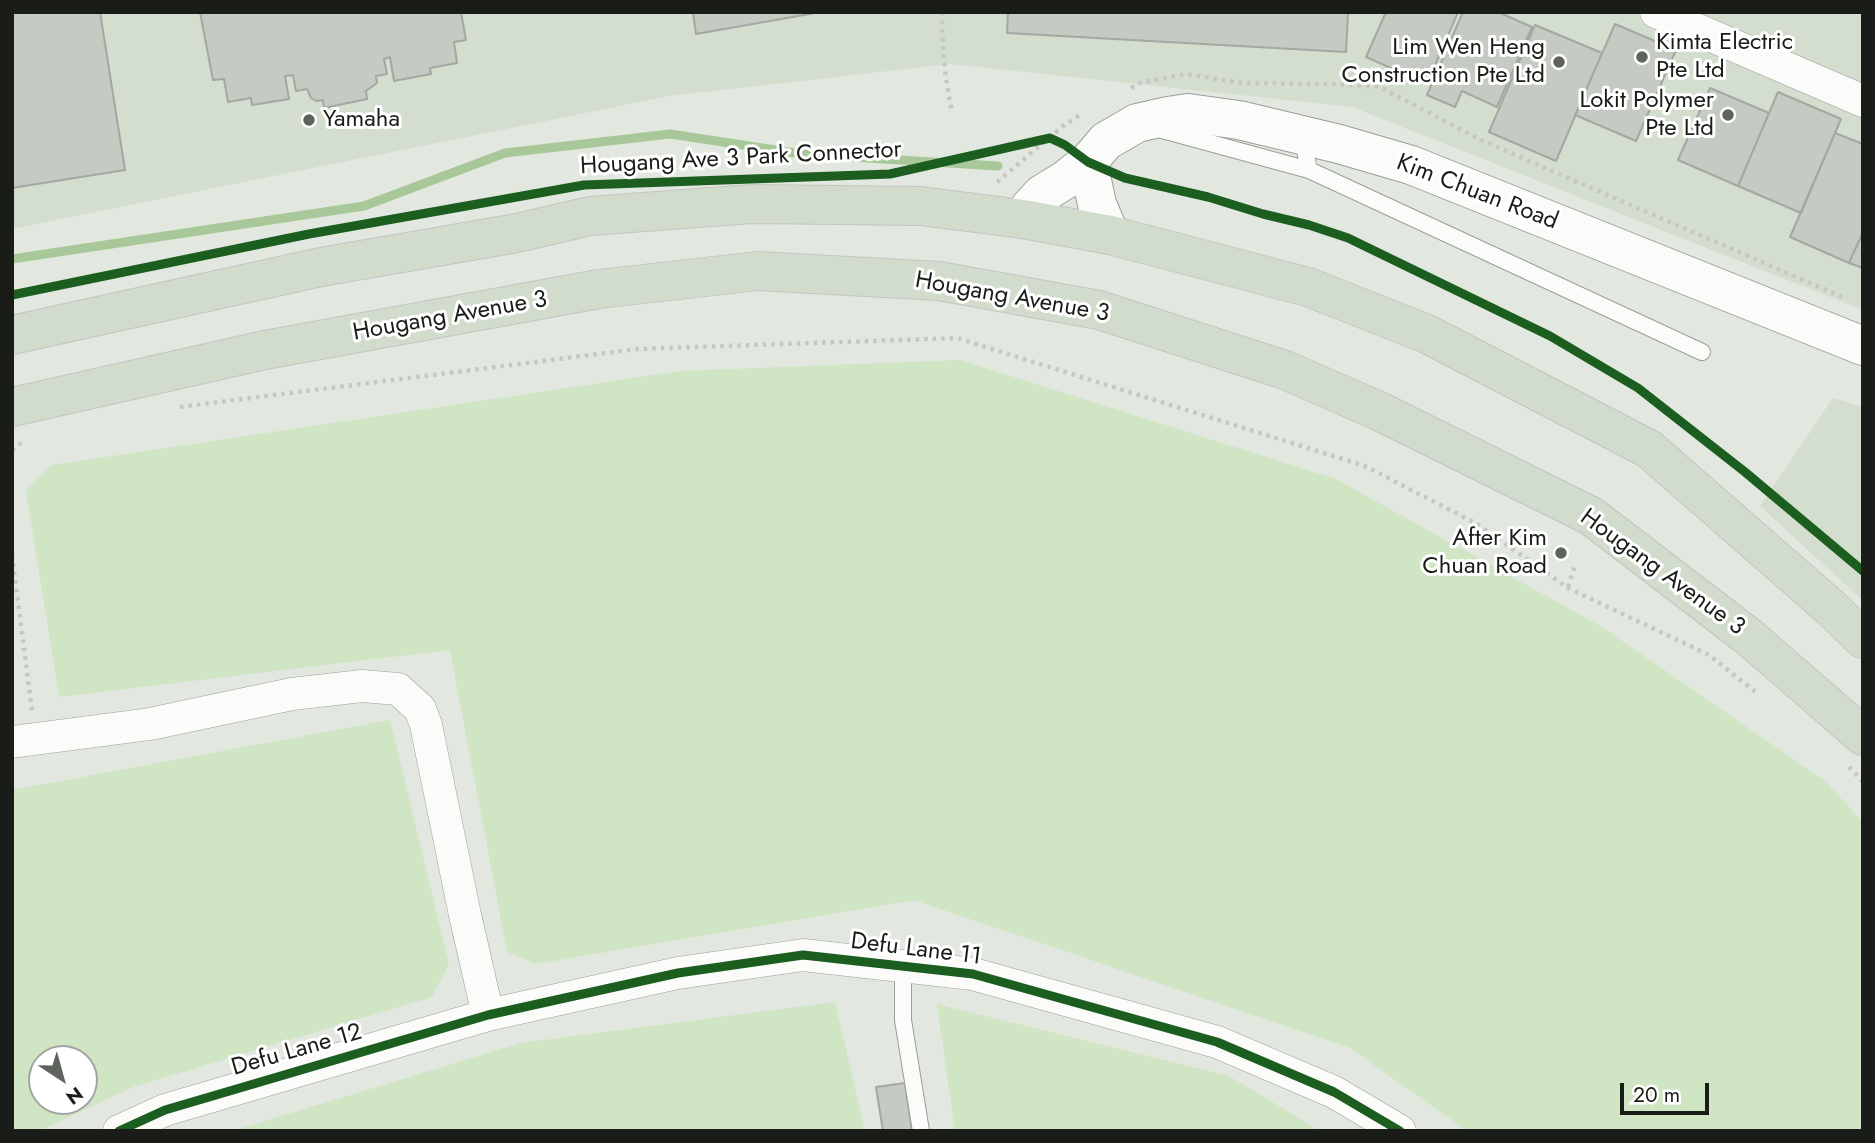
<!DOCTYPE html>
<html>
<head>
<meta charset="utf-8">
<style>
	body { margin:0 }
	#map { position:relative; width:1875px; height:1143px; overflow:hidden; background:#e2e8e0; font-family:Jost,sans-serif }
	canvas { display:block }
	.frame { position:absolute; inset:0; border:14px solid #191c17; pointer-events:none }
	.north { position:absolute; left:28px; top:1045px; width:70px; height:70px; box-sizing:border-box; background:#fff; border:2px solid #a3a4a2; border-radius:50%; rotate:144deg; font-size:19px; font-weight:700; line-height:28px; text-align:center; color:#191c17 }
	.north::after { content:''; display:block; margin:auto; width:24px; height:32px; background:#5f635d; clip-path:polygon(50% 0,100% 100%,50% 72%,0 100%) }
	.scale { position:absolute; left:1620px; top:1083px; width:89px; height:32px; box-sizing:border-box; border:4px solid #191c17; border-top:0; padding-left:9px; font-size:21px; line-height:24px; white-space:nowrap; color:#191c17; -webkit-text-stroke:5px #fff; paint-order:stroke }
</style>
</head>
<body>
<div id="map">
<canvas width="1875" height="1143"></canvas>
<div class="frame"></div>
<div class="north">N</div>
<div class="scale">20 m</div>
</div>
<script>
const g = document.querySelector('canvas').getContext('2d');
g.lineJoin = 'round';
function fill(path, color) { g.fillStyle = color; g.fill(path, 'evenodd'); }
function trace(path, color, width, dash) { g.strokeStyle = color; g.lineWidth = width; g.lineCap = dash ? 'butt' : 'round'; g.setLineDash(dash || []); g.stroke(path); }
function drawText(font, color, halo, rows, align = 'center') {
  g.font = font + ' Jost,sans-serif'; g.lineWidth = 6; g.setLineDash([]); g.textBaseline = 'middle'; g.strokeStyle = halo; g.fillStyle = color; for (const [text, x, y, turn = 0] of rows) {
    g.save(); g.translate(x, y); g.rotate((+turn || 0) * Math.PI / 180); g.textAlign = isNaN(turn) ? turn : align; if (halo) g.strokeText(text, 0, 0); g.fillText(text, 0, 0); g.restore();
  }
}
const built = new Path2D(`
	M 12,12 L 1863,12 L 1863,310 L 1352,107 L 950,64 L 669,96 L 12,229 Z
	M 1833,398 L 1863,407 L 1863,601 L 1760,506 Z`);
const green = new Path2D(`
	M 960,360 L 1336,479 L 1602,627 L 1825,781 L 1863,822 L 1863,1131 L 1467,1131 L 1350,1048 L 914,900 L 536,964 L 507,952 L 450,650 L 59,697 L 26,491 L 52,465 L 680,371 Z
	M 390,720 L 449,964 L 432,997 L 133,1087 L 39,1131 L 12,1131 L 12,790 ZM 42,1059 L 84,1059 L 84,1101 L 42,1101 Z
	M 835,1002 L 865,1131 L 232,1131 L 521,1043 Z
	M 937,1004 L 1229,1076 L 1320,1131 L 955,1131 Z`);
const stream = new Path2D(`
	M 12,259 L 364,206 L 505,153 L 670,134 L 802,154 L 998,166`);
const building = new Path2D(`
	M 12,12 L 100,12 L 125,170 L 12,188 Z
	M 200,12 L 461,12 L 466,40 L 454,42 L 457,63 L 430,68 L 431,74 L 394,81 L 390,57 L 384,59 L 387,74 L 376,76 L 377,83 L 366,91 L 367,99 L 324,108 L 323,100 L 316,101 L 311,98 L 307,89 L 296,91 L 293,75 L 285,76 L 289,99 L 252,105 L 251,98 L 228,102 L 224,79 L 213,80 Z
	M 693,12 L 821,12 L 696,34 Z
	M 1008,12 L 1348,12 L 1346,52 L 1007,33 Z
	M 1386,12 L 1458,12 L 1427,84 L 1366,57 Z
	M 1463,12 L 1498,12 L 1532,27 L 1497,107 L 1462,91 L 1455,107 L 1427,95 Z
	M 1615,24 L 1676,50 L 1636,141 L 1575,115 Z
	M 1535,25 L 1602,53 L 1556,161 L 1489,132 Z
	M 1710,88 L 1769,113 L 1738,186 L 1678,160 Z
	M 1778,92 L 1841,119 L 1801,213 L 1738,186 Z
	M 1835,133 L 1863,144 L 1863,232 L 1849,263 L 1790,237 Z
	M 1863,232 L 1863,268 L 1849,263 Z
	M 905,1083 L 912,1131 L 883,1131 L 876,1087 Z`);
const path = new Path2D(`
	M 942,12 C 942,47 945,79 952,112
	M 1131,88 L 1140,83 L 1186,74 L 1242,83 L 1337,84 L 1380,87 L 1481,140 L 1847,299
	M 997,182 L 1063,126 L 1083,113
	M 180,407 L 637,349 L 957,338 L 1365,466 L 1477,524 L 1568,588 L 1709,655 L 1758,694
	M 12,450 L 25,440
	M 12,555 L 32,711
	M 1568,587 L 1575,565
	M 1849,767 L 1863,782`);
const lane = new Path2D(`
	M 1155,128 L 1309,170 L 1304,146 L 1306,136
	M 1309,170 L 1702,352
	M 903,966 L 903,1020 L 921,1131`);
const street = new Path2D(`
	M 1656,12 L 1863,101
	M 12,742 L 150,724 L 292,694 L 362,686 L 398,689 L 420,709 L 426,725 L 465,915 L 488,1015
	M 119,1131 L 165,1110 L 488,1015 L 678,973 L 803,955 L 973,974 L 1217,1042 L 1334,1092 L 1400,1131`);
const secondary = new Path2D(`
	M 1088,162 L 1097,204 L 1110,235
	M 1023,219 L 1030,207 L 1042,194 L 1065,180 L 1088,162 L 1106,141 L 1137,123 L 1168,116 L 1188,113 L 1239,120 L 1339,144 L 1411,165 L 1863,346`);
const highway = new Path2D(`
	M 12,335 L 321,267 L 517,233 L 590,216 L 752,204 L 920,206 L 1023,219 L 1110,235 L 1308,287 L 1427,334 L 1649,449 L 1831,608 L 1863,639
	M 12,407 L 265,350 L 599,289 L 758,271 L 939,281 L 1099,310 L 1285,370 L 1379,411 L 1591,516 L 1749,637 L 1863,736`);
const cycleway = new Path2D(`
	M 12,295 L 309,234 L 584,185 L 890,174 L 1050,138 L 1065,145 L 1088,162 L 1125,178 L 1208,197 L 1263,214 L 1309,225 L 1348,238 L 1550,336 L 1638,388 L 1745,472 L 1863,571
	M 119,1131 L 165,1110 L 488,1015 L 678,973 L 803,955 L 973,974 L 1217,1042 L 1334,1092 L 1400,1131`);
const markers = [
	[1642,57,7,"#5f635d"],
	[1559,62,7,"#5f635d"],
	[1728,115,7,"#5f635d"],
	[309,120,7,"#5f635d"],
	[1561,553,7,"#5f635d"]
];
const poiNames = [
	["Kimta Electric",1656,43,"left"],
	["Pte Ltd",1656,71,"left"],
	["Lim Wen Heng",1545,48],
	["Construction Pte Ltd",1545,76],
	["Lokit Polymer",1714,101],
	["Pte Ltd",1714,129],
	["Yamaha",323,120,"left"],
	["After Kim",1547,539],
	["Chuan Road",1547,567]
];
const streetNames = [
	["Hougang Ave 3 Park Connector",741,159,-3],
	["Kim Chuan Road",1477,193,21],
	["Hougang Avenue 3",1012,298,10],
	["Hougang Avenue 3",450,317,-10],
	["Hougang Avenue 3",1662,573,36],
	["Defu Lane 11",916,950,7],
	["Defu Lane 12",297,1051,-16]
];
fill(built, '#d3decf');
fill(green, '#cfe5c3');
trace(stream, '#a9c899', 9);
fill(building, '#c5cac3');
trace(building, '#a3a8a2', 2);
trace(lane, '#9a9e98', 18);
trace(street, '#9a9e98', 33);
trace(secondary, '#9a9e98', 40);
trace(highway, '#c2c5c1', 40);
trace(path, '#c6c7c5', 4.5, [3.5, 5]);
trace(lane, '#fbfcfa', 16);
trace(street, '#fbfcfa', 32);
trace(secondary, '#fbfcfa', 38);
trace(highway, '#d2dccc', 38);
trace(cycleway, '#1b5e20', 9);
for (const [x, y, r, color] of markers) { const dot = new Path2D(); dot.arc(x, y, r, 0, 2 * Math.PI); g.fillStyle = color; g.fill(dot); trace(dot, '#fff', 2.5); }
drawText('24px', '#191c17', '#fff', poiNames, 'right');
drawText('24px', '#191c17', '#fff', streetNames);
</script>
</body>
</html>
